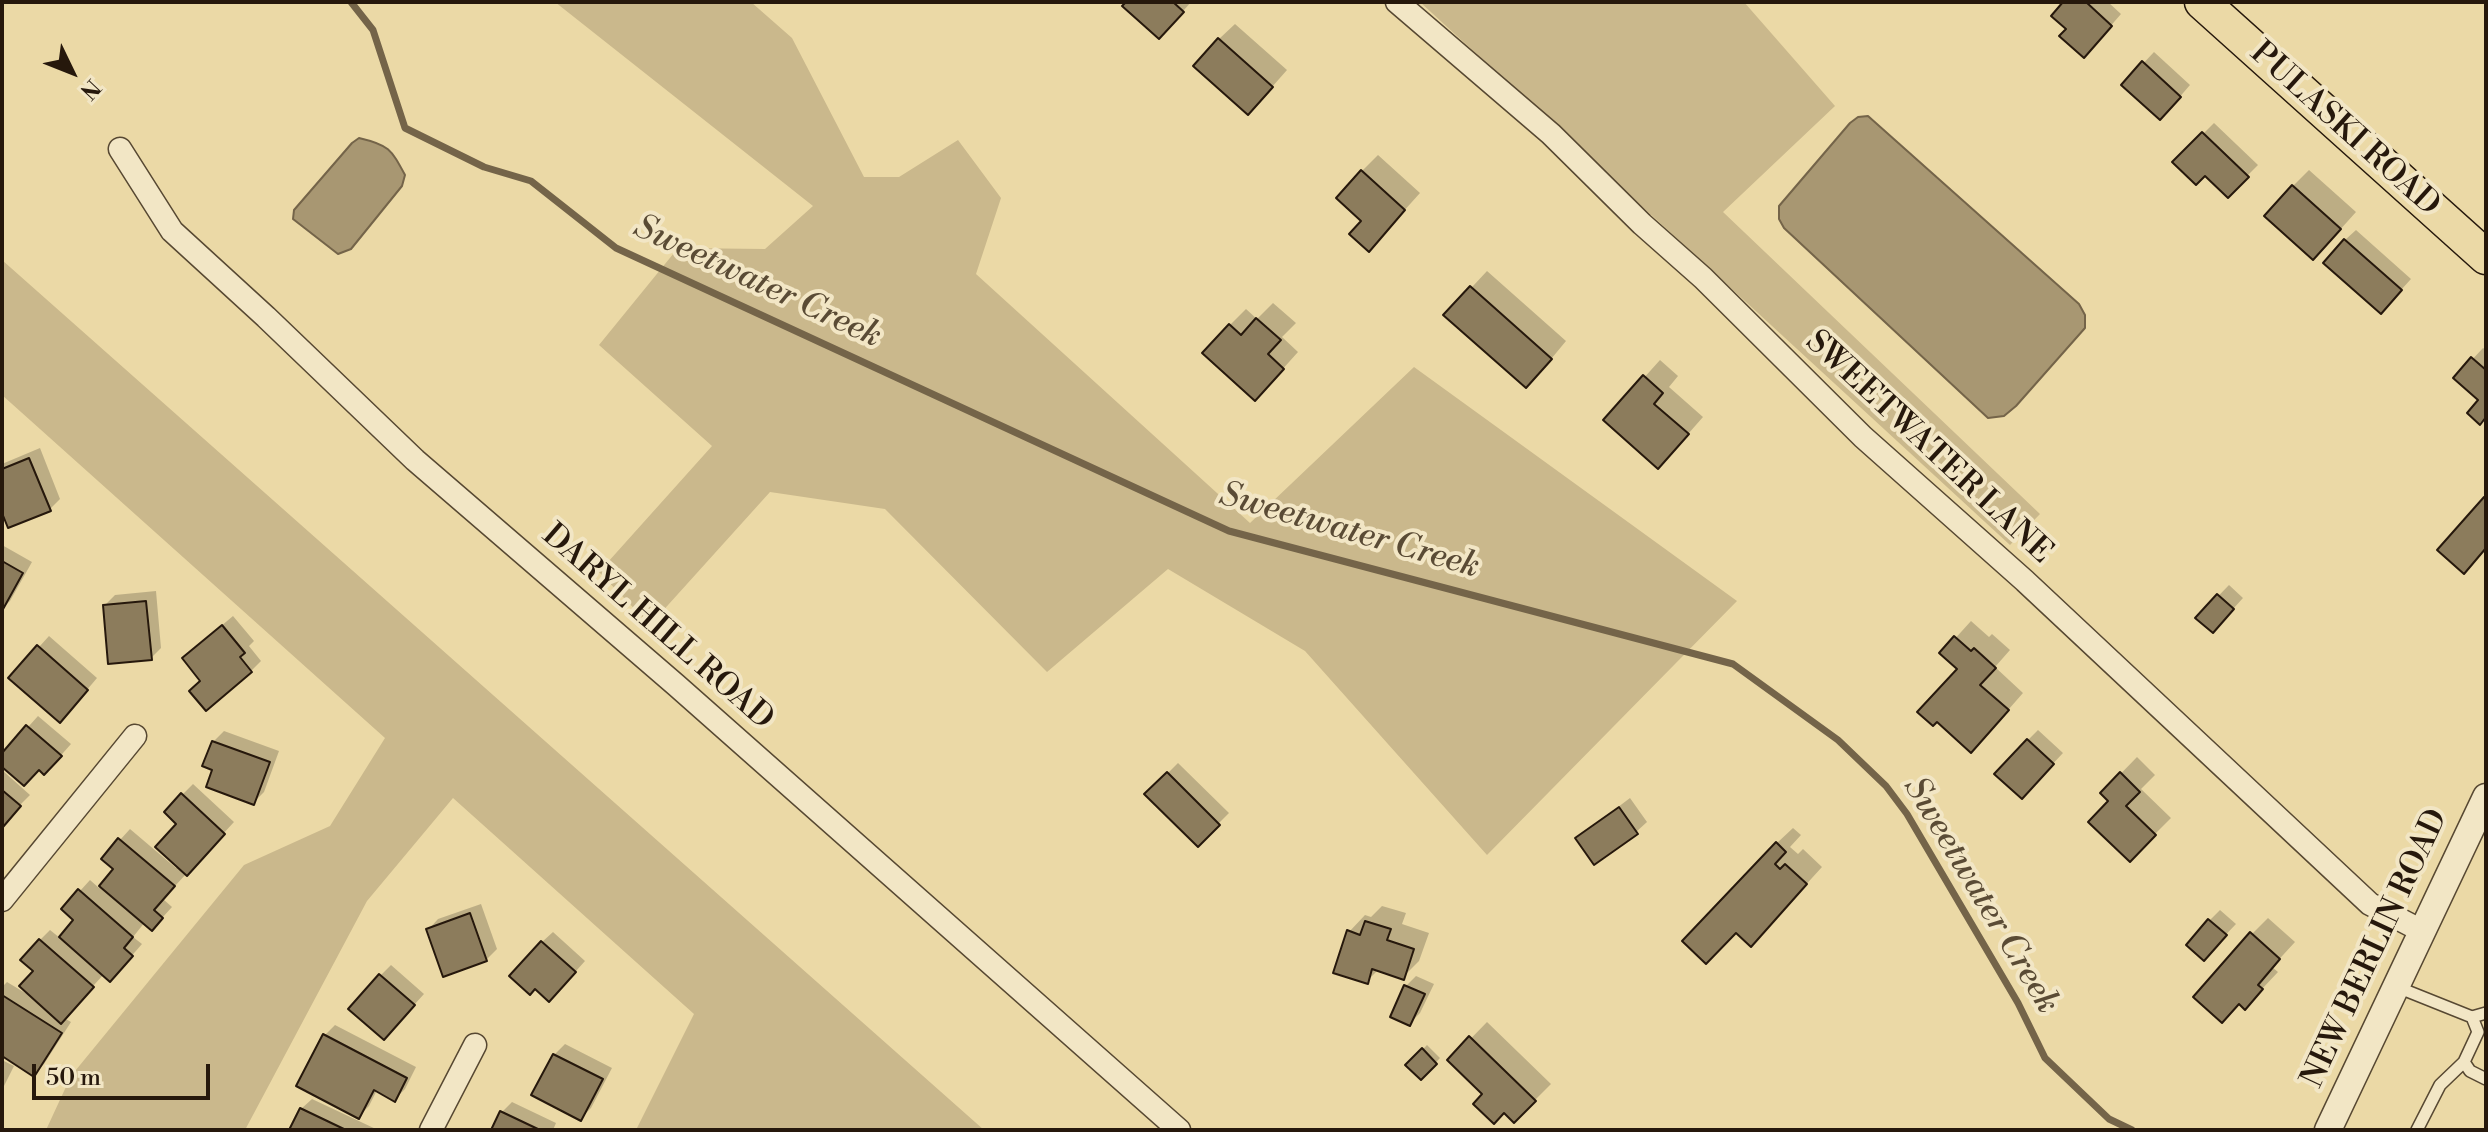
<!DOCTYPE html>
<html>
<head>
<meta charset="utf-8">
<style>
	body { margin:0 }
	#map { position:relative; width:2488px; height:1132px; overflow:hidden; background:#ebd9a6; font-family:"Libre Bodoni",serif }
	canvas { display:block }
	.frame { position:absolute; inset:0; border:4px solid #26180c; pointer-events:none }
	.north { position:absolute; left:32px; top:32px; width:80px; height:80px; -webkit-text-stroke:6px #f2e6c5; paint-order:stroke; rotate:133deg; font-size:22px; font-weight:700; line-height:32px; text-align:center; color:#26180c }
	.north::after { content:''; display:block; margin:auto; width:28px; height:36px; background:#26180c; clip-path:polygon(50% 0,100% 100%,50% 72%,0 100%) }
	.scale { position:absolute; left:32px; top:1064px; width:178px; height:36px; box-sizing:border-box; border:4px solid #26180c; border-top:0; padding-left:10px; font-size:24px; line-height:28px; white-space:nowrap; color:#26180c; -webkit-text-stroke:6px #f2e6c5; paint-order:stroke }
</style>
</head>
<body>
<div id="map">
<canvas width="2488" height="1132"></canvas>
<div class="frame"></div>
<div class="north">N</div>
<div class="scale">50 m</div>
</div>
<script>
const g = document.querySelector('canvas').getContext('2d');
g.lineJoin = 'round';
function fill(path, color) { g.fillStyle = color; g.fill(path, 'evenodd'); }
function trace(path, color, width, dash) { g.strokeStyle = color; g.lineWidth = width; g.lineCap = dash ? 'butt' : 'round'; g.setLineDash(dash || []); g.stroke(path); }
function drawText(font, color, halo, rows, align = 'center') {
  g.font = font + ' "Libre Bodoni",serif'; g.lineWidth = 8; g.setLineDash([]); g.textBaseline = 'middle'; g.strokeStyle = halo; g.fillStyle = color; for (const [text, x, y, turn = 0] of rows) {
    g.save(); g.translate(x, y); g.rotate((+turn || 0) * Math.PI / 180); g.textAlign = isNaN(turn) ? turn : align; if (halo) g.strokeText(text, 0, 0); g.fillText(text, 0, 0); g.restore();
  }
}
const green = new Path2D(`
	M 555,2 L 751,2 L 792,38 L 864,177 L 899,177 L 958,140 L 1001,198 L 976,274 L 1250,523 L 1414,367 L 1737,601 L 1487,855 L 1305,651 L 1168,569 L 1047,672 L 885,509 L 770,492 L 650,625 L 599,572 L 712,446 L 599,345 L 678,248 L 765,249 L 813,206 Z
	M 1420,2 L 1744,2 L 1835,106 L 1723,212 L 2040,514 L 2010,545 Z
	M 2,260 L 984,1130 L 636,1130 L 694,1014 L 453,798 L 367,901 L 245,1130 L 46,1130 L 71,1076 L 244,865 L 330,826 L 385,738 L 2,395 Z`);
const water = new Path2D(`
	M 1868,116 L 2079,304 L 2085,315 L 2085,328 L 2016,406 L 2004,416 L 1988,418 L 1784,228 L 1779,219 L 1779,206 L 1850,123 L 1858,117 Z
	M 359,138 C 389,145 391,149 405,175 L 402,186 L 351,249 L 338,254 L 293,219 L 294,210 L 352,143 Z`);
const shadow = new Path2D(`
	M 1129,2 L 1191,2 L 1170,26 Z
	M 2066,2 L 2108,2 L 2121,14 L 2094,45 L 2069,28 Z
	M 1235,24 L 1287,70 L 1264,96 L 1219,39 Z
	M 2154,52 L 2190,85 L 2171,107 L 2124,84 Z
	M 2214,123 L 2258,165 L 2228,195 L 2205,173 L 2175,162 Z
	M 1378,155 L 1420,193 L 1384,233 L 1364,221 L 1362,171 Z
	M 2309,170 L 2356,212 L 2329,242 L 2293,186 Z
	M 2356,230 L 2411,279 L 2391,301 L 2345,240 Z
	M 1487,271 L 1566,341 L 1542,370 L 1446,315 Z
	M 1273,303 L 1296,323 L 1282,337 L 1298,352 L 1271,382 L 1230,325 L 1246,309 L 1257,319 Z
	M 2483,348 L 2486,350 L 2486,416 L 2481,400 L 2455,378 Z
	M 1660,360 L 1678,376 L 1669,387 L 1703,417 L 1674,450 L 1606,420 Z
	M 40,448 L 60,499 L 49,510 L 2,508 L 2,464 Z
	M 2,545 L 32,562 L 10,601 L 2,609 Z
	M 2229,585 L 2243,598 L 2223,620 L 2198,617 Z
	M 156,591 L 161,648 L 151,658 L 105,605 L 115,595 Z
	M 233,616 L 254,641 L 249,646 L 261,661 L 251,671 L 202,680 L 195,648 Z
	M 1971,621 L 1989,637 L 1992,634 L 2010,650 L 1995,667 L 2023,693 L 1987,734 L 1937,719 L 1960,669 L 1942,653 Z
	M 49,636 L 97,678 L 70,710 L 11,678 Z
	M 38,716 L 71,744 L 55,762 L 39,768 L 2,764 L 2,756 Z
	M 2038,730 L 2063,753 L 2032,786 L 2028,740 Z
	M 224,731 L 279,751 L 264,792 L 253,803 L 215,769 L 213,742 Z
	M 2137,757 L 2155,775 L 2141,789 L 2171,818 L 2130,859 L 2111,801 L 2102,793 Z
	M 1178,763 L 1229,813 L 1198,844 L 1147,794 Z
	M 2,770 L 30,795 L 2,823 Z
	M 193,784 L 234,822 L 163,899 L 172,907 L 162,918 L 145,922 L 133,937 L 142,944 L 121,968 L 104,974 L 64,1018 L 71,1022 L 44,1064 L 34,1074 L 2,1054 L 2,987 L 7,982 L 27,994 L 36,971 L 40,940 L 50,930 L 60,938 L 76,920 L 80,891 L 90,880 L 99,888 L 116,869 L 120,840 L 130,829 L 176,868 L 179,866 L 182,795 Z
	M 1630,798 L 1647,822 L 1636,832 L 1577,838 Z
	M 1793,828 L 1801,835 L 1790,847 L 1798,854 L 1803,849 L 1822,867 L 1751,945 L 1777,843 Z
	M 481,904 L 497,949 L 486,960 L 428,930 L 438,919 Z
	M 1382,906 L 1406,913 L 1402,924 L 1429,933 L 1419,961 L 1403,977 L 1379,969 L 1367,981 L 1349,932 L 1365,915 L 1371,917 Z
	M 2220,910 L 2236,924 L 2214,947 L 2210,920 Z
	M 2268,918 L 2295,942 L 2272,967 L 2278,972 L 2245,1007 L 2252,934 Z
	M 553,932 L 585,961 L 560,989 L 535,987 L 542,942 Z
	M 391,965 L 424,994 L 394,1027 L 380,976 Z
	M 1416,976 L 1434,984 L 1420,1013 L 1410,1023 L 1406,986 Z
	M 1487,1022 L 1551,1084 L 1514,1121 L 1450,1060 Z
	M 335,1025 L 416,1067 L 405,1089 L 395,1099 L 377,1090 L 369,1106 L 359,1116 L 325,1035 Z
	M 565,1044 L 612,1068 L 591,1108 L 581,1118 L 554,1055 Z
	M 1427,1045 L 1440,1058 L 1421,1078 L 1408,1065 Z
	M 2,1060 L 14,1066 L 2,1090 Z
	M 312,1099 L 378,1130 L 291,1130 L 301,1109 Z
	M 512,1102 L 556,1123 L 553,1130 L 493,1130 L 502,1112 Z`);
const stream = new Path2D(`
	M 351,2 L 373,30 L 405,128 L 484,167 L 531,181 L 616,248 L 1229,531 L 1733,664 L 1838,740 L 1886,786 L 1907,814 L 2018,1003 L 2045,1058 L 2109,1119 L 2132,1130`);
const building = new Path2D(`
	M 1126,2 L 1173,2 L 1184,12 L 1159,39 L 1122,6 Z
	M 2063,2 L 2086,2 L 2112,26 L 2084,58 L 2059,36 L 2066,29 L 2051,16 Z
	M 1218,38 L 1273,87 L 1248,115 L 1193,66 Z
	M 2142,61 L 2181,97 L 2160,120 L 2121,85 Z
	M 2202,132 L 2249,177 L 2228,198 L 2205,176 L 2196,185 L 2172,162 Z
	M 1361,170 L 1405,210 L 1369,252 L 1349,234 L 1361,221 L 1336,198 Z
	M 2292,185 L 2341,229 L 2313,260 L 2264,216 Z
	M 2344,239 L 2402,290 L 2381,314 L 2323,263 Z
	M 1470,286 L 1552,359 L 1526,388 L 1443,315 Z
	M 1256,318 L 1281,340 L 1268,354 L 1284,369 L 1255,401 L 1202,353 L 1229,324 L 1241,335 Z
	M 2471,357 L 2486,370 L 2486,417 L 2480,425 L 2467,413 L 2478,400 L 2453,378 Z
	M 1643,375 L 1663,393 L 1654,404 L 1689,434 L 1658,469 L 1603,420 Z
	M 29,458 L 51,511 L 8,528 L 2,513 L 2,469 Z
	M 2484,497 L 2486,499 L 2486,548 L 2464,574 L 2437,550 Z
	M 2,561 L 23,573 L 2,611 Z
	M 2217,594 L 2234,609 L 2213,633 L 2195,618 Z
	M 146,601 L 152,660 L 108,664 L 103,605 Z
	M 222,625 L 245,653 L 240,657 L 252,672 L 206,711 L 189,691 L 200,681 L 182,658 Z
	M 1954,636 L 1971,651 L 1974,648 L 1996,668 L 1980,685 L 2009,710 L 1971,753 L 1937,722 L 1933,726 L 1917,712 L 1957,669 L 1939,653 Z
	M 37,645 L 88,690 L 60,723 L 8,678 Z
	M 26,725 L 62,756 L 44,775 L 39,770 L 24,786 L 2,767 L 2,753 Z
	M 2027,739 L 2054,764 L 2022,799 L 1994,774 Z
	M 212,741 L 270,762 L 254,805 L 206,787 L 212,770 L 202,766 Z
	M 1167,772 L 1220,825 L 1198,847 L 1144,794 Z
	M 2120,772 L 2140,792 L 2126,806 L 2156,835 L 2130,862 L 2088,822 L 2108,801 L 2100,793 Z
	M 2,790 L 21,806 L 3,827 L 2,825 Z
	M 181,793 L 225,834 L 187,876 L 155,847 L 176,824 L 164,812 Z
	M 1619,807 L 1638,834 L 1594,865 L 1575,838 Z
	M 118,838 L 175,886 L 154,910 L 163,918 L 152,931 L 99,886 L 113,869 L 101,859 Z
	M 1776,842 L 1786,852 L 1775,864 L 1780,869 L 1785,864 L 1807,884 L 1751,947 L 1736,933 L 1706,964 L 1682,941 Z
	M 78,889 L 133,937 L 124,948 L 133,956 L 110,982 L 59,937 L 73,920 L 61,909 Z
	M 470,913 L 487,961 L 443,977 L 426,929 Z
	M 2208,919 L 2227,935 L 2204,961 L 2186,945 Z
	M 1365,921 L 1391,929 L 1387,940 L 1414,949 L 1404,980 L 1372,969 L 1368,984 L 1333,973 L 1347,930 L 1360,935 Z
	M 2250,932 L 2280,959 L 2258,985 L 2263,989 L 2245,1010 L 2239,1004 L 2222,1023 L 2193,997 Z
	M 39,939 L 94,987 L 61,1024 L 19,986 L 33,971 L 20,960 Z
	M 541,941 L 576,972 L 549,1002 L 535,989 L 530,995 L 509,976 Z
	M 379,974 L 415,1005 L 384,1040 L 348,1009 Z
	M 1404,985 L 1425,994 L 1410,1026 L 1390,1017 Z
	M 2,995 L 62,1033 L 34,1077 L 2,1056 Z
	M 323,1034 L 407,1078 L 395,1102 L 374,1090 L 359,1119 L 296,1086 Z
	M 1469,1036 L 1536,1101 L 1514,1123 L 1504,1113 L 1494,1124 L 1473,1104 L 1482,1094 L 1447,1060 Z
	M 1422,1048 L 1437,1064 L 1421,1080 L 1405,1065 Z
	M 553,1054 L 603,1079 L 581,1121 L 531,1095 Z
	M 300,1108 L 346,1130 L 289,1130 Z
	M 500,1111 L 540,1130 L 491,1130 Z`);
const service = new Path2D(`
	M 2397,987 L 2472,1017 L 2486,1013
	M 2472,1017 L 2478,1032 L 2464,1062 L 2470,1071 L 2486,1079
	M 2417,1130 L 2440,1085 L 2464,1062`);
const minor = new Path2D(`
	M 1397,2 L 1551,134 L 1642,224 L 1703,278 L 1863,437 L 2025,581 L 2370,904 L 2422,931
	M 120,149 L 172,231 L 266,317 L 415,460 L 676,685 L 1179,1130
	M 2,900 L 135,736
	M 431,1130 L 475,1045`);
const tertiary = new Path2D(`
	M 2328,1130 L 2486,797`);
const primary = new Path2D(`
	M 2202,2 L 2486,257`);
const streetNames = [
	["PULASKI ROAD",2344,130,42],
	["SWEETWATER LANE",1928,448,43],
	["DARYL HILL ROAD",657,628,41],
	["NEW BERLIN ROAD",2376,949,-65]
];
const waterNames = [
	["Sweetwater Creek",757,283,25],
	["Sweetwater Creek",1349,532,16],
	["Sweetwater Creek",1980,896,59]
];
fill(green, '#cab88c');
fill(water, '#a89772');
trace(water, '#746449', 2);
fill(shadow, '#0003');
trace(stream, '#746449', 7);
fill(building, '#8c7c5c');
trace(building, '#26180c', 2);
trace(service, '#574832', 14);
trace(minor, '#574832', 25);
trace(tertiary, '#574832', 29);
trace(primary, '#26180c', 37);
trace(service, '#f2e6c5', 11);
trace(minor, '#f2e6c5', 22);
trace(tertiary, '#f2e6c5', 26);
trace(primary, '#ebd9a6', 34);
drawText('32px', '#26180c', '#f2e6c5', streetNames);
drawText('italic 34px', '#5a4b35', '#f2e6c5', waterNames);
</script>
</body>
</html>
